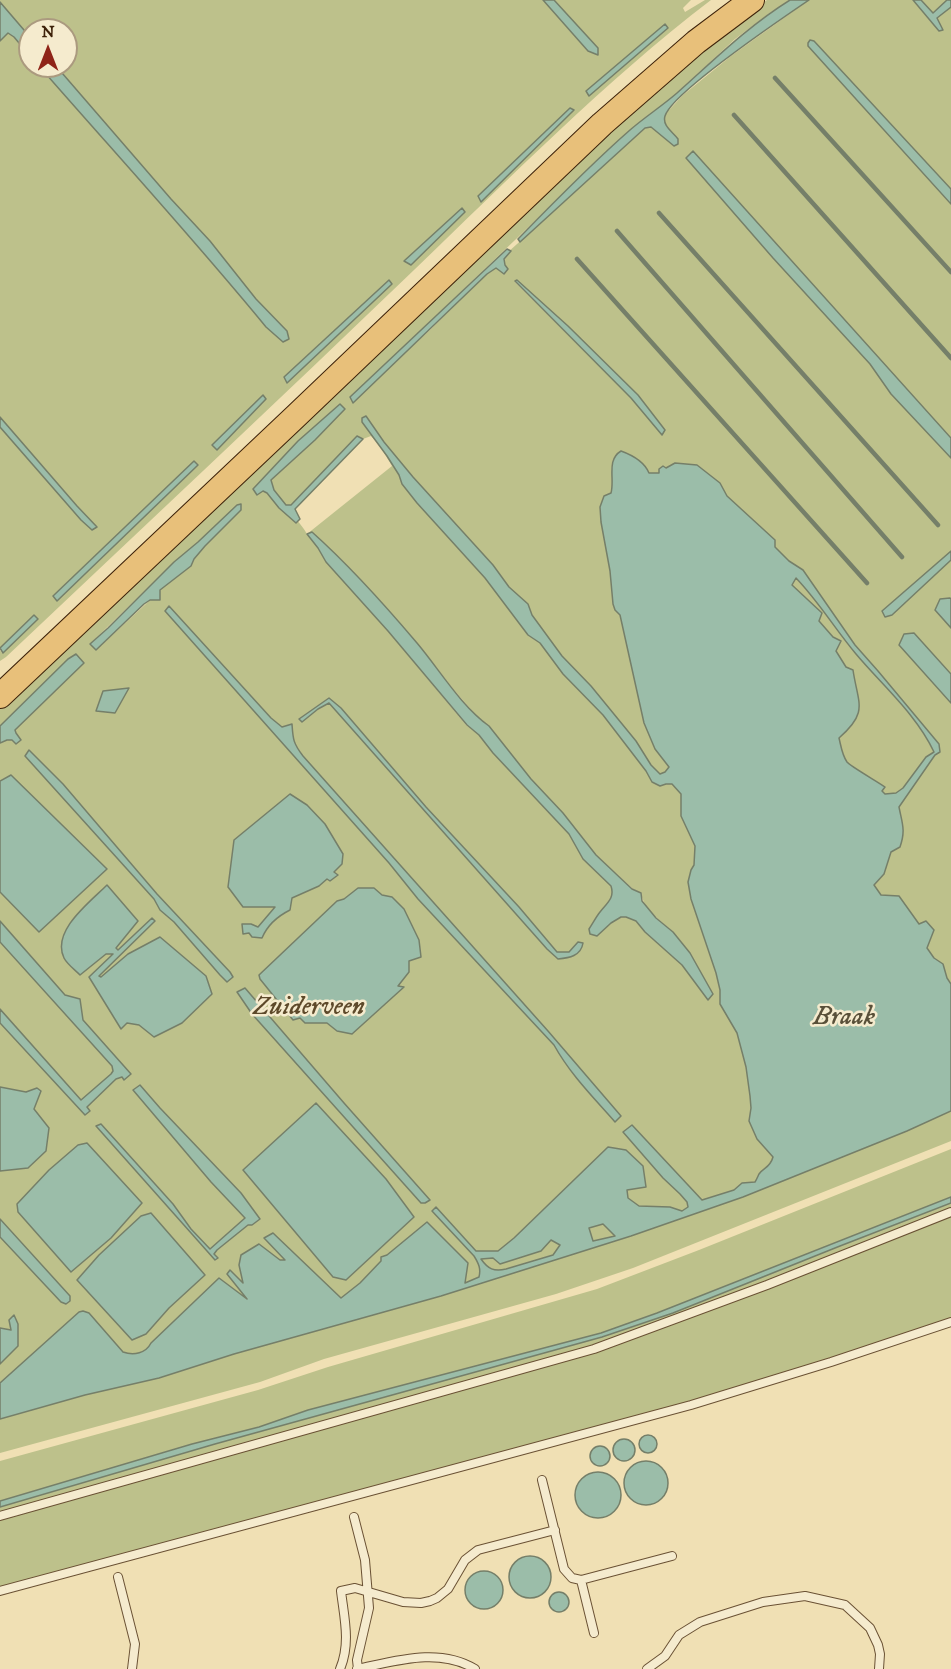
<!DOCTYPE html>
<html>
<head>
<meta charset="utf-8">
<style>
	body { margin:0 }
	#map { position:relative; width:951px; height:1669px; overflow:hidden; background:#f0e0b4; font-family:"IM FELL DW Pica",serif }
	canvas { display:block }
	.north { position:absolute; left:18px; top:18px; width:60px; height:60px; box-sizing:border-box; background:#f5ebce; border:2px solid #ab9a7f; border-radius:50%; rotate:0deg; font-size:16px; font-weight:700; line-height:24px; text-align:center; color:#3d2109 }
	.north::after { content:''; display:block; margin:auto; width:21px; height:27px; background:#8f2418; clip-path:polygon(50% 0,100% 100%,50% 72%,0 100%) }
</style>
</head>
<body>
<div id="map">
<canvas width="951" height="1669"></canvas>
<div class="north">N</div>
</div>
<script>
const g = document.querySelector('canvas').getContext('2d');
g.lineJoin = 'round';
function fill(path, color) { g.fillStyle = color; g.fill(path, 'evenodd'); }
function trace(path, color, width, dash) { g.strokeStyle = color; g.lineWidth = width; g.lineCap = dash ? 'butt' : 'round'; g.setLineDash(dash || []); g.stroke(path); }
function drawText(font, color, halo, rows, align = 'center') {
  g.font = font + ' "IM FELL DW Pica",serif'; g.lineWidth = 5; g.setLineDash([]); g.textBaseline = 'middle'; g.strokeStyle = halo; g.fillStyle = color; for (const [text, x, y, turn = 0] of rows) {
    g.save(); g.translate(x, y); g.rotate((+turn || 0) * Math.PI / 180); g.textAlign = isNaN(turn) ? turn : align; if (halo) g.strokeText(text, 0, 0); g.fillText(text, 0, 0); g.restore();
  }
}
const green = new Path2D(`
	M 0,0 L 543,0 L 588,51 L 598,48 L 554,0 L 691,0 L 683,8 L 685,12 L 705,0 L 711,0 C 605,81 510,178 414,270 C 279,400 142,528 6,657 L 0,661 L 0,650 L 2,653 L 38,619 L 34,615 L 0,648 L 0,427 L 82,520 L 97,527 L 77,506 L 0,417 L 0,41 L 8,33 L 14,37 L 30,56 L 30,66 L 39,66 C 115,153 193,238 266,327 L 287,331 L 256,299 L 210,241 L 171,199 L 56,66 L 66,66 L 66,30 L 30,30 L 30,37 L 0,2 ZM 389,280 L 391,284 L 287,383 L 284,377 ZM 194,461 L 198,465 L 57,601 L 53,596 Z
	M 767,0 L 790,0 L 771,12 L 735,39 L 668,101 L 631,129 L 351,397 L 353,400 L 430,330 L 487,274 L 496,268 L 504,274 L 504,259 L 506,254 L 645,128 L 670,109 L 683,95 L 731,56 L 809,0 L 913,0 L 931,22 L 951,6 L 951,1141 L 633,1268 L 556,1294 L 324,1359 L 260,1382 L 0,1453 L 0,743 L 68,659 L 0,726 L 0,708 L 597,142 L 724,33 ZM 516,280 L 664,429 L 662,434 L 631,398 L 515,282 ZM 357,436 L 363,439 L 371,436 L 380,446 L 392,466 L 307,534 C 301,523 292,516 287,505 L 291,505 ZM 220,530 L 148,602 L 96,650 L 90,644 L 174,562 L 198,542 ZM 308,535 L 340,558 L 417,643 L 454,690 L 481,721 L 489,726 L 531,779 L 563,813 L 596,855 L 633,889 L 641,893 C 644,911 661,920 673,932 C 678,938 684,944 688,951 C 699,964 703,983 708,999 L 682,965 L 645,932 L 636,921 L 613,892 L 611,886 L 583,859 L 569,834 L 493,753 L 479,735 L 466,725 L 388,631 L 326,562 L 318,548 ZM 784,556 L 855,645 L 939,744 L 940,752 L 930,756 L 934,752 L 919,725 L 856,653 L 824,610 L 796,578 Z
	M 921,0 L 947,0 L 933,14 Z
	M 951,1149 L 951,1197 L 657,1313 L 601,1333 L 308,1410 L 259,1427 L 192,1444 L 0,1501 L 0,1461 L 258,1390 L 328,1367 L 597,1289 L 699,1250 Z
	M 951,1203 L 951,1319 L 721,1393 L 627,1420 L 0,1587 L 0,1507 L 215,1444 L 602,1337 L 673,1313 L 840,1246 Z`);
const water = new Path2D(`
	M 543,0 L 554,0 L 598,48 L 598,55 L 588,51 Z
	M 790,0 L 809,0 C 784,17 672,93 665,116 C 662,126 673,132 678,139 L 678,144 L 674,146 L 651,127 L 645,128 L 520,242 L 518,239 C 554,202 591,164 630,130 C 645,117 662,106 677,93 C 714,60 748,26 790,0 Z
	M 913,0 L 921,0 L 933,13 L 947,0 L 951,0 L 951,7 L 937,18 L 943,30 L 939,31 Z
	M 0,2 L 30,37 L 30,56 L 14,37 L 8,33 L 0,41 Z
	M 665,24 L 668,28 L 589,96 L 586,91 Z
	M 810,40 L 814,41 L 951,189 L 951,204 L 808,46 L 808,43 Z
	M 39,66 L 56,66 L 171,199 L 210,241 L 256,299 L 287,331 L 289,339 L 283,342 L 266,327 C 193,238 115,153 39,66 Z
	M 570,108 L 574,110 L 481,202 L 478,196 Z
	M 693,151 L 951,438 L 951,458 L 891,394 L 870,364 L 773,258 L 686,158 Z
	M 462,208 L 465,212 L 411,265 L 404,261 Z
	M 507,249 L 511,251 L 504,259 L 505,265 L 508,269 L 504,274 L 496,268 L 487,274 L 353,403 L 350,397 Z
	M 389,280 L 392,284 L 287,383 L 284,377 Z
	M 517,280 L 568,326 L 638,395 L 665,430 L 662,435 L 631,398 L 515,281 Z
	M 263,395 L 266,399 L 217,450 L 212,445 Z
	M 340,404 L 345,409 L 315,440 L 271,480 L 274,490 L 286,505 L 291,505 L 357,436 L 363,439 L 295,509 L 300,519 L 296,523 L 279,508 L 267,493 L 263,491 L 257,495 L 253,489 L 298,441 Z
	M 366,416 L 384,442 L 413,477 L 493,565 L 509,587 L 528,604 L 532,615 L 562,656 L 591,686 L 636,741 L 651,765 L 660,774 L 665,772 L 669,767 L 655,749 L 644,723 L 620,615 L 615,610 L 613,604 L 610,571 L 601,522 L 600,507 L 604,496 L 611,493 C 615,479 606,460 621,451 C 632,455 644,461 649,473 L 659,473 L 659,469 L 663,466 L 666,468 L 675,463 L 697,465 L 720,483 L 727,496 L 775,540 L 775,547 L 789,561 L 803,570 L 855,645 L 878,671 L 939,744 L 940,752 L 935,755 L 899,807 C 902,823 906,830 900,847 L 891,852 L 884,874 L 874,885 L 881,895 L 899,896 L 919,924 L 926,921 L 934,930 L 927,948 L 934,958 L 943,964 L 947,978 L 951,984 L 951,1111 L 907,1131 L 743,1197 L 631,1236 L 441,1296 L 234,1354 L 159,1378 L 85,1395 L 0,1419 L 0,1383 L 79,1312 L 83,1311 L 89,1313 L 123,1352 C 134,1356 146,1353 151,1343 L 219,1278 L 247,1299 L 227,1274 L 230,1270 L 243,1283 L 239,1265 L 241,1255 L 259,1244 L 280,1260 L 285,1260 L 264,1238 L 273,1233 L 341,1298 L 360,1283 L 381,1261 L 381,1257 L 387,1255 L 427,1222 L 468,1263 L 465,1283 L 479,1277 C 481,1269 479,1264 474,1256 L 432,1211 L 436,1207 L 476,1251 L 498,1251 L 514,1238 L 608,1147 L 626,1150 L 643,1166 L 646,1187 L 627,1190 L 628,1198 L 639,1206 L 670,1207 L 682,1211 L 688,1207 L 687,1202 L 680,1194 L 663,1178 L 623,1132 L 632,1125 L 702,1200 L 734,1190 L 742,1183 L 755,1182 C 757,1179 758,1176 759,1174 C 764,1167 770,1168 773,1157 L 757,1139 L 749,1121 L 751,1108 L 750,1096 L 746,1067 L 737,1033 L 720,1004 L 720,990 L 716,973 L 691,899 L 688,882 L 691,870 L 694,865 L 695,846 L 681,816 L 681,794 L 672,784 L 666,784 L 660,786 L 652,782 L 646,771 L 603,715 L 563,674 L 540,643 L 528,635 L 485,578 L 417,503 L 402,484 L 399,475 L 387,456 L 362,422 L 362,418 ZM 796,578 C 819,602 835,629 856,654 C 883,686 916,714 934,752 L 926,757 L 903,788 L 896,793 L 885,794 L 882,791 L 885,787 C 878,782 850,766 847,762 C 842,755 841,746 839,738 C 869,712 858,704 853,670 L 846,667 L 836,651 L 841,641 L 833,637 L 819,621 L 822,613 L 792,585 ZM 603,1224 L 615,1236 L 593,1241 L 589,1228 ZM 551,1240 L 560,1245 L 553,1255 L 506,1269 C 494,1272 488,1269 481,1259 L 493,1258 L 500,1264 L 541,1251 Z
	M 0,417 L 77,506 L 97,527 L 92,530 L 81,520 L 0,427 Z
	M 194,461 L 198,465 L 57,601 L 53,596 Z
	M 241,504 L 241,510 L 205,546 L 194,559 L 191,566 L 160,590 L 160,600 L 150,600 L 144,604 L 96,650 L 90,644 L 108,628 L 174,562 L 198,542 L 237,505 Z
	M 312,532 C 350,566 384,604 417,643 C 439,669 461,706 489,726 L 531,779 L 563,813 L 596,855 L 632,889 L 641,893 L 642,901 L 656,918 L 673,932 L 690,953 L 713,994 L 708,1000 L 682,965 L 645,932 L 636,921 L 626,917 L 621,917 L 611,923 L 597,936 L 590,934 L 589,929 C 593,923 596,917 600,912 C 607,903 615,898 611,886 L 583,859 L 569,834 L 493,753 L 479,735 L 467,725 L 388,631 L 326,562 L 318,548 L 307,534 Z
	M 951,551 L 951,560 L 892,615 L 885,617 L 882,611 Z
	M 950,598 L 951,599 L 951,628 L 935,610 L 940,599 Z
	M 169,606 L 271,718 L 282,727 L 292,724 C 293,739 293,743 303,756 L 548,1031 L 621,1116 L 615,1122 C 593,1097 570,1074 554,1045 L 418,899 L 389,863 L 165,611 Z
	M 34,615 L 38,619 L 3,653 L 0,648 Z
	M 914,633 L 951,674 L 951,703 L 899,645 L 904,634 Z
	M 76,654 L 84,663 L 15,730 L 16,733 L 21,740 L 16,744 L 12,740 L 7,740 L 0,743 L 0,726 L 68,659 Z
	M 129,688 L 115,713 L 96,711 L 103,691 Z
	M 329,698 L 341,708 L 426,807 L 519,907 L 557,952 L 569,952 L 578,942 L 583,943 C 581,956 569,958 558,959 L 547,949 L 329,703 L 318,709 L 302,722 L 299,719 Z
	M 29,750 L 63,784 L 157,894 L 230,972 L 233,977 L 227,982 L 220,975 L 174,922 L 160,910 L 154,899 L 25,756 Z
	M 11,775 L 107,869 L 39,932 L 0,892 L 0,781 Z
	M 290,794 L 307,805 L 325,824 L 343,854 L 342,864 L 334,872 L 338,875 L 330,881 L 327,879 L 319,886 L 292,898 L 290,910 C 278,916 267,926 262,938 L 252,937 L 249,933 L 243,934 L 242,924 L 251,924 L 258,927 L 275,907 L 243,907 L 228,887 L 234,840 Z
	M 107,885 L 138,921 L 116,948 L 118,950 L 152,918 L 155,921 L 99,976 L 101,977 L 128,954 L 160,937 L 206,976 L 212,994 L 182,1023 L 154,1037 L 139,1025 L 127,1023 L 121,1029 L 89,977 L 113,954 L 106,954 L 80,975 C 75,970 67,964 64,958 C 51,931 90,902 107,885 Z
	M 358,888 L 374,888 L 382,895 L 392,897 L 404,909 L 419,940 L 421,957 L 409,961 L 409,972 L 398,986 L 404,987 L 352,1034 L 337,1031 L 327,1023 L 305,1023 L 300,1018 L 293,1020 L 260,979 L 259,975 L 337,901 L 344,899 Z
	M 0,921 L 65,995 L 80,999 L 83,1020 L 131,1074 L 124,1080 L 122,1077 L 116,1079 L 87,1107 L 90,1111 L 85,1115 L 0,1023 L 0,1009 L 81,1100 L 111,1074 L 113,1071 L 112,1066 L 0,942 Z
	M 245,988 L 344,1103 L 430,1200 L 425,1203 L 421,1203 L 252,1014 L 237,992 Z
	M 140,1085 L 160,1108 L 241,1193 L 260,1219 L 252,1225 L 248,1225 L 217,1250 L 214,1254 L 218,1258 L 215,1260 L 96,1126 L 101,1124 L 173,1204 L 191,1229 L 210,1249 L 245,1218 L 211,1182 L 133,1090 Z
	M 0,1087 L 26,1092 L 37,1088 L 41,1091 L 34,1109 L 49,1128 L 46,1151 L 28,1168 L 0,1171 Z
	M 316,1103 L 386,1179 L 414,1217 L 346,1280 L 333,1277 L 243,1170 Z
	M 87,1143 L 142,1203 L 111,1238 L 71,1272 L 18,1212 L 17,1204 L 49,1170 L 78,1145 Z
	M 951,1197 L 951,1203 L 840,1246 L 673,1313 L 602,1337 L 215,1444 L 0,1507 L 0,1501 L 192,1444 L 259,1427 L 308,1410 L 601,1333 L 657,1313 Z
	M 151,1213 L 205,1275 L 169,1308 L 146,1334 L 132,1340 L 77,1280 L 99,1255 L 141,1216 Z
	M 0,1219 L 70,1296 L 70,1301 L 66,1304 L 61,1302 L 0,1237 Z
	M 14,1315 L 18,1324 L 18,1346 L 0,1364 L 0,1328 L 11,1330 L 9,1320 Z
	M639 1444a9 9 0 1 1 18 0a9 9 0 1 1-18 0Z
	M613 1450a11 11 0 1 1 22 0a11 11 0 1 1-22 0Z
	M590 1456a10 10 0 1 1 20 0a10 10 0 1 1-20 0Z
	M624 1483a22 22 0 1 1 44 0a22 22 0 1 1-44 0Z
	M575 1495a23 23 0 1 1 46 0a23 23 0 1 1-46 0Z
	M509 1577a21 21 0 1 1 42 0a21 21 0 1 1-42 0Z
	M465 1590a19 19 0 1 1 38 0a19 19 0 1 1-38 0Z
	M549 1602a10 10 0 1 1 20 0a10 10 0 1 1-20 0Z`);
const stream = new Path2D(`
	M 775,78 L 951,272
	M 734,115 L 951,358
	M 659,213 L 938,525
	M 617,231 L 902,557
	M 577,259 L 867,583`);
const lane = new Path2D(`
	M 542,1480 L 564,1569 L 572,1578 L 581,1580 L 672,1556
	M 0,1516 L 594,1349 L 767,1285 L 951,1212
	M 354,1517 L 365,1560 L 369,1608 L 357,1660 L 358,1669
	M 118,1577 L 135,1644 L 132,1669
	M 581,1580 L 594,1633
	M 0,1591 L 691,1405 L 831,1362 L 951,1322
	M 340,1669 C 351,1643 344,1617 341,1591 L 355,1588 L 403,1602 L 421,1603 L 430,1601 L 437,1598 L 448,1589 L 465,1560 L 478,1550 L 555,1530
	M 357,1669 C 396,1661 439,1647 475,1669
	M 647,1669 L 665,1656 L 679,1635 L 700,1622 L 763,1602 L 805,1596 L 845,1605 L 870,1628 L 878,1645 L 880,1654 L 879,1669`);
const primary = new Path2D(`
	M 0,696 L 296,416 L 602,124 L 696,42 L 752,0`);
const parkNames = [
	["Zuiderveen",309,1009]
];
const waterNames = [
	["Braak",844,1018]
];
fill(green, '#bdc18b');
fill(water, '#9bbda9');
trace(water, '#757f69', 1.5);
trace(stream, '#757f69', 4.5);
trace(lane, '#6a5134', 10);
trace(primary, '#3d2109', 26);
trace(lane, '#f5ebce', 8);
trace(primary, '#e8c07a', 24);
drawText('italic 26px', '#5d492a', '#f5ebce', parkNames);
drawText('italic 27px', '#595039', '#f5ebce', waterNames);
</script>
</body>
</html>
